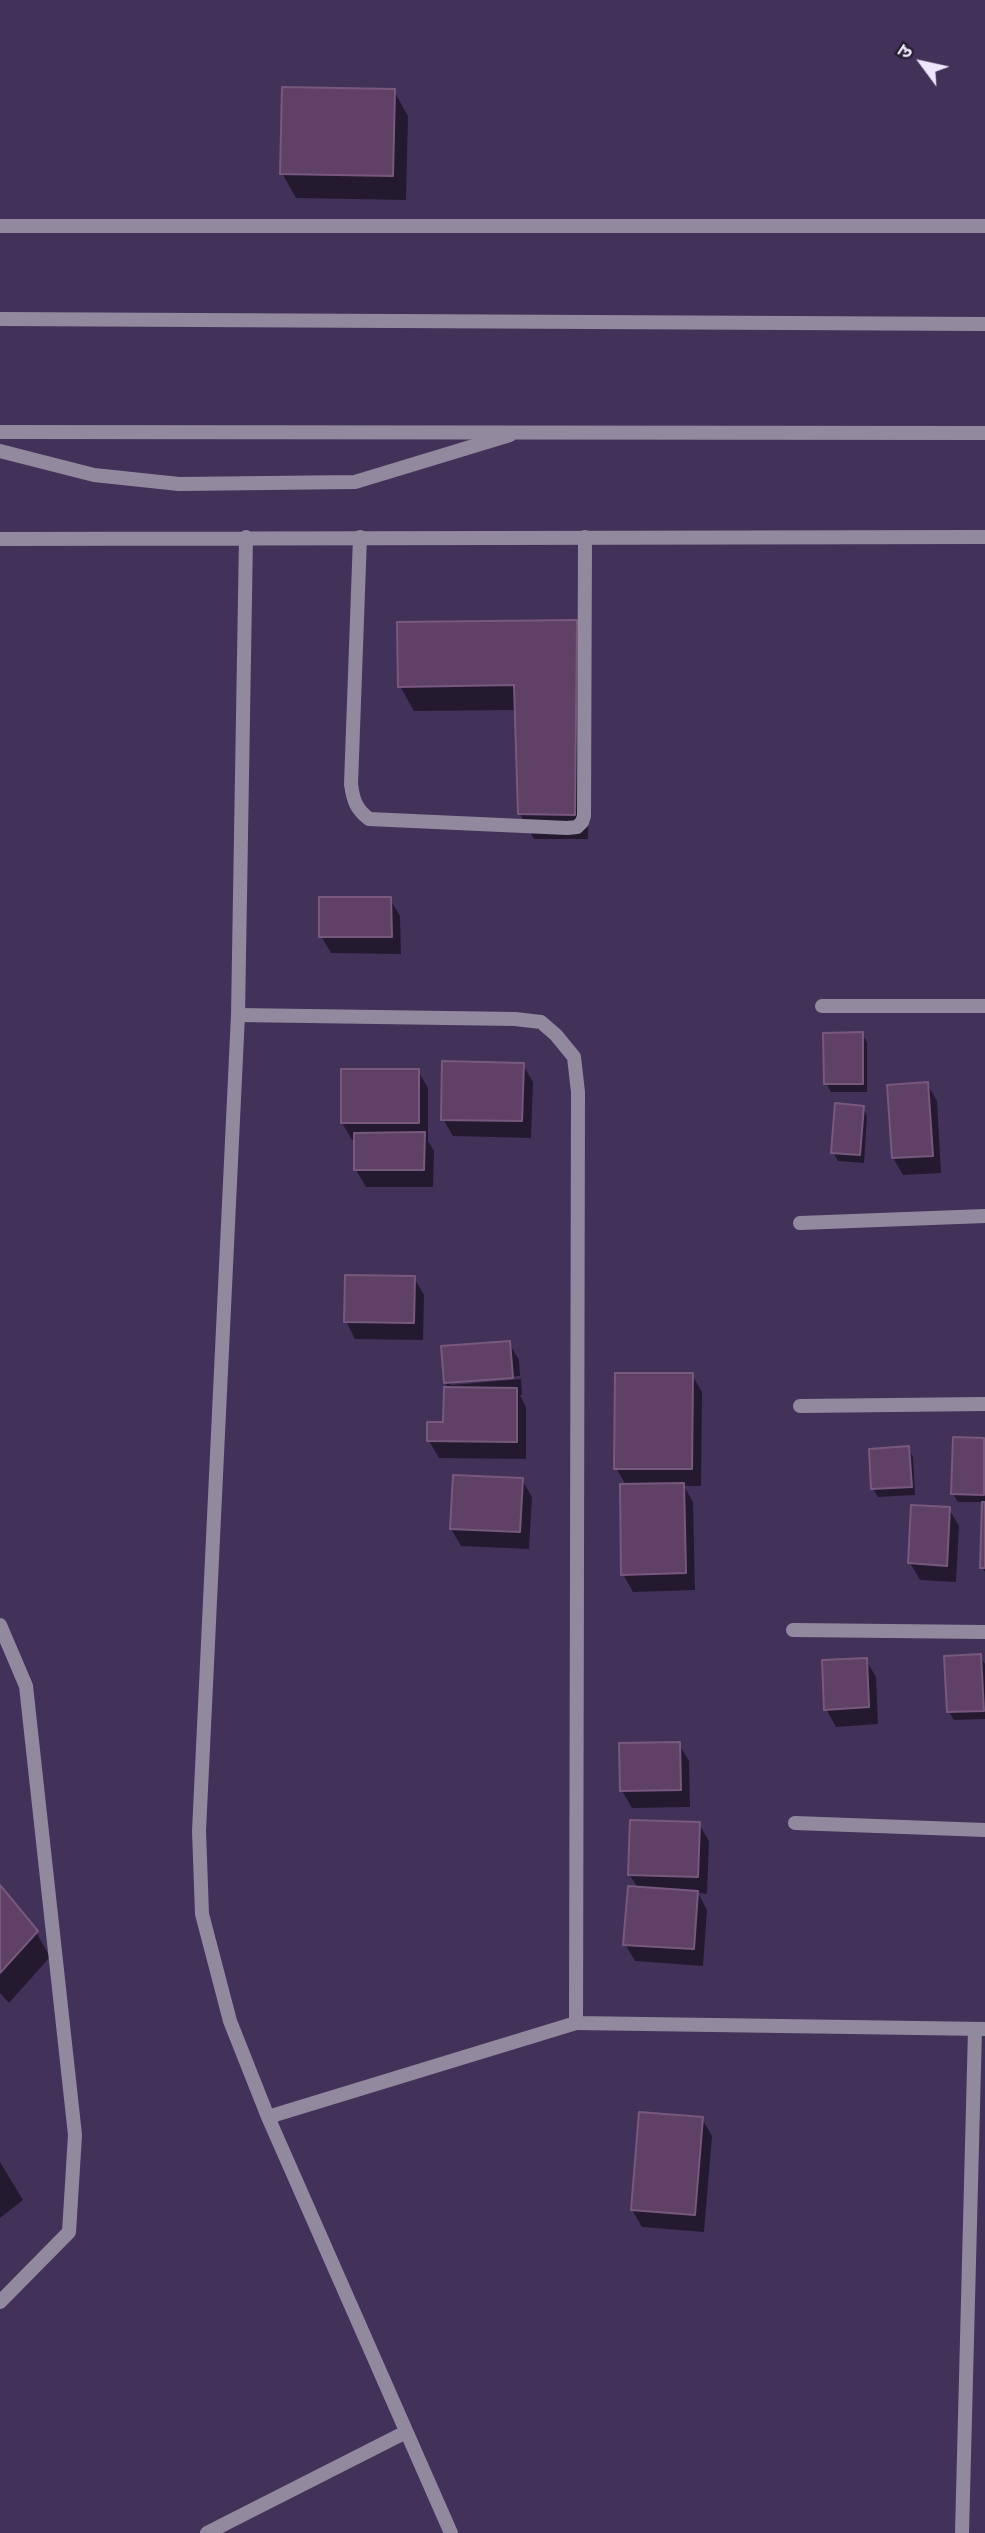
<!DOCTYPE html>
<html>
<head>
<meta charset="utf-8">
<style>
	body { margin:0 }
	#map { position:relative; width:985px; height:2533px; overflow:hidden; background:#42325a; font-family:Raleway,"Noto Sans Devanagari",sans-serif }
	canvas { display:block }
	.north { position:absolute; left:887px; top:28px; width:70px; height:70px; -webkit-text-stroke:5px #251f31; paint-order:stroke; rotate:303deg; font-size:19px; font-weight:700; line-height:28px; text-align:center; color:#eee7fb }
	.north::after { content:''; display:block; margin:auto; width:24px; height:32px; background:#eee7fb; clip-path:polygon(50% 0,100% 100%,50% 72%,0 100%) }
</style>
</head>
<body>
<div id="map">
<canvas width="985" height="2533"></canvas>
<div class="north">उ</div>
</div>
<script>
const g = document.querySelector('canvas').getContext('2d');
g.lineJoin = 'round';
function fill(path, color) { g.fillStyle = color; g.fill(path, 'evenodd'); }
function trace(path, color, width, dash) { g.strokeStyle = color; g.lineWidth = width; g.lineCap = dash ? 'butt' : 'round'; g.setLineDash(dash || []); g.stroke(path); }
const shadow = new Path2D(`
	M 394,91 L 408,116 L 406,200 L 296,198 L 282,173 Z
	M 576,622 L 590,647 L 588,839 L 534,839 L 520,814 L 517,710 L 414,711 L 400,686 Z
	M 390,899 L 400,916 L 401,954 L 331,953 L 321,936 Z
	M 862,1034 L 867,1042 L 867,1092 L 831,1092 L 826,1083 Z
	M 523,1065 L 533,1082 L 531,1138 L 453,1136 L 443,1119 Z
	M 418,1071 L 428,1088 L 428,1141 L 434,1151 L 433,1187 L 366,1187 L 356,1170 L 356,1140 L 352,1140 L 342,1123 Z
	M 927,1084 L 937,1101 L 941,1173 L 903,1175 L 893,1158 Z
	M 863,1107 L 867,1116 L 864,1163 L 838,1161 L 833,1152 Z
	M 414,1278 L 424,1295 L 423,1340 L 355,1339 L 346,1321 Z
	M 509,1343 L 519,1360 L 520,1376 L 451,1381 L 451,1385 L 521,1379 L 522,1395 L 520,1395 L 526,1407 L 526,1459 L 439,1458 L 429,1441 L 445,1424 L 449,1389 L 445,1383 L 443,1347 Z
	M 692,1375 L 702,1392 L 701,1486 L 684,1486 L 693,1502 L 695,1590 L 633,1592 L 623,1574 L 626,1485 L 616,1468 Z
	M 983,1439 L 985,1443 L 985,1572 L 982,1567 L 984,1502 L 958,1502 L 953,1494 Z
	M 908,1448 L 913,1457 L 915,1495 L 878,1497 L 873,1489 Z
	M 522,1480 L 532,1497 L 529,1549 L 461,1546 L 451,1529 Z
	M 949,1509 L 959,1526 L 956,1582 L 920,1580 L 910,1563 Z
	M 980,1656 L 985,1664 L 985,1719 L 954,1720 L 949,1712 Z
	M 866,1660 L 876,1677 L 878,1724 L 836,1727 L 826,1709 Z
	M 679,1744 L 689,1761 L 690,1807 L 632,1808 L 622,1791 Z
	M 699,1824 L 709,1841 L 707,1894 L 698,1893 L 707,1910 L 703,1966 L 635,1961 L 625,1944 L 638,1888 L 629,1874 Z
	M 0,1888 L 36,1932 L 50,1957 L 9,2003 L 0,1993 Z
	M 702,2119 L 712,2136 L 704,2232 L 642,2227 L 632,2210 Z
	M 0,2162 L 23,2200 L 0,2218 Z`);
const building = new Path2D(`
	M 282,87 L 395,89 L 393,176 L 280,174 Z
	M 577,620 L 575,815 L 518,814 L 514,685 L 398,687 L 397,622 Z
	M 319,897 L 391,897 L 392,937 L 319,937 Z
	M 863,1032 L 863,1084 L 824,1084 L 823,1033 Z
	M 442,1061 L 524,1063 L 522,1121 L 441,1120 Z
	M 341,1069 L 419,1069 L 419,1123 L 341,1123 Z
	M 928,1082 L 933,1156 L 892,1158 L 887,1085 Z
	M 835,1103 L 864,1106 L 860,1155 L 831,1153 Z
	M 425,1132 L 424,1170 L 354,1170 L 354,1133 Z
	M 345,1275 L 415,1276 L 414,1323 L 344,1322 Z
	M 510,1341 L 513,1378 L 444,1383 L 441,1346 Z
	M 615,1373 L 693,1373 L 692,1469 L 614,1469 Z
	M 444,1387 L 517,1388 L 517,1442 L 427,1441 L 427,1422 L 443,1422 Z
	M 953,1437 L 984,1438 L 984,1495 L 951,1494 Z
	M 909,1446 L 912,1487 L 871,1489 L 869,1449 Z
	M 453,1475 L 523,1478 L 520,1532 L 450,1529 Z
	M 684,1483 L 686,1573 L 621,1575 L 620,1484 Z
	M 982,1502 L 985,1502 L 985,1568 L 980,1568 Z
	M 911,1505 L 950,1507 L 947,1566 L 908,1563 Z
	M 981,1654 L 984,1711 L 947,1712 L 944,1656 Z
	M 867,1658 L 869,1707 L 824,1710 L 822,1660 Z
	M 680,1742 L 681,1790 L 620,1791 L 619,1743 Z
	M 630,1820 L 700,1822 L 698,1877 L 628,1875 Z
	M 0,1885 L 38,1931 L 0,1973 Z
	M 628,1886 L 698,1891 L 694,1949 L 623,1945 Z
	M 639,2112 L 703,2117 L 695,2215 L 631,2210 Z`);
const service = new Path2D(`
	M 0,451 L 94,475 L 179,484 L 355,482 L 510,435
	M 360,537 L 351,784 C 353,800 356,809 369,819 L 567,828 L 577,827 L 582,822 L 584,816 L 585,537
	M 822,1006 L 985,1006
	M 238,1015 L 515,1019 L 541,1022 L 556,1035 L 574,1057 L 578,1092 L 576,2023 L 985,2029
	M 800,1223 L 985,1216
	M 800,1406 L 985,1404
	M 0,1625 L 26,1686 L 75,2135 L 69,2232 L 0,2302
	M 793,1630 L 985,1632
	M 795,1823 L 985,1830
	M 962,2533 L 975,2029`);
const minor = new Path2D(`
	M 0,226 L 985,226
	M 246,537 L 238,1015 L 199,1831 L 202,1914 L 230,2021 L 268,2117 L 451,2533
	M 0,539 L 985,537
	M 268,2117 L 576,2023
	M 207,2533 L 406,2432`);
const tertiary = new Path2D(`
	M 0,319 L 985,324
	M 0,432 L 985,433`);
fill(shadow, '#0007');
fill(building, '#5f4165');
trace(building, '#78587d', 2);
trace(service, '#918a9e', 14);
trace(minor, '#918a9e', 14);
trace(tertiary, '#918a9e', 14);
</script>
</body>
</html>
